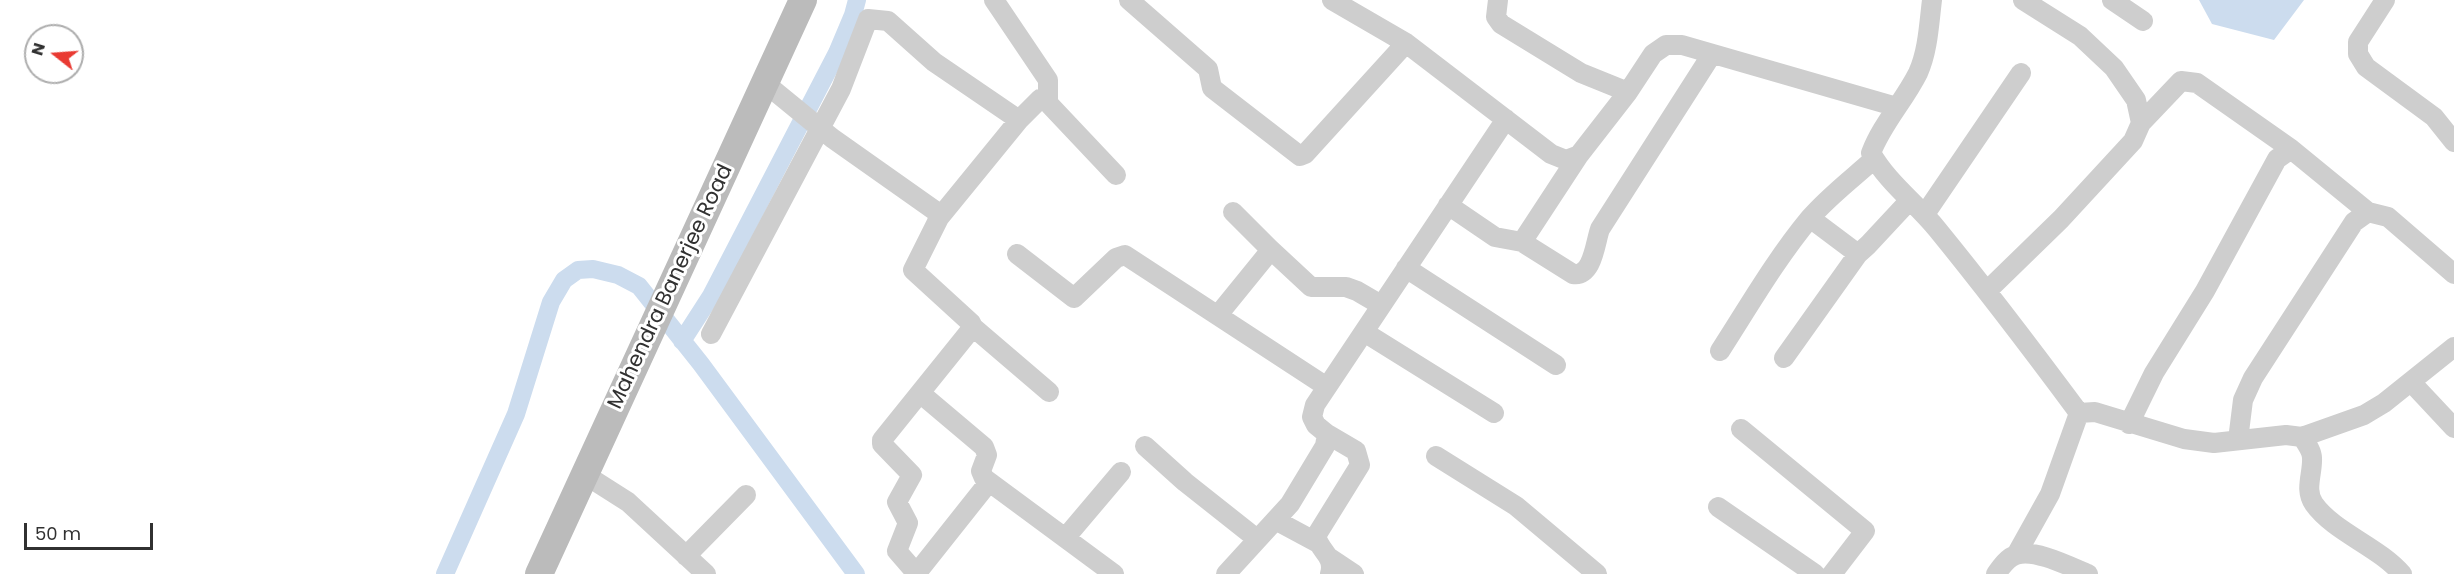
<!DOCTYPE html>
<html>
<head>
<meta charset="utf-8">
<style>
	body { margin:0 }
	#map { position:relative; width:2454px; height:574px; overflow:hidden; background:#fff; font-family:Poppins,sans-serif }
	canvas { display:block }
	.north { position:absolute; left:24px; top:24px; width:60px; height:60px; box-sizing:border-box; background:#fff; border:2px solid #adadad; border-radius:50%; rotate:287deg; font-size:16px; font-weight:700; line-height:24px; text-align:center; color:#313131 }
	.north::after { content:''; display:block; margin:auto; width:21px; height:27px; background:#e93a32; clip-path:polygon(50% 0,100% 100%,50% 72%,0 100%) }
	.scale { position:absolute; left:24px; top:523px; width:129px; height:27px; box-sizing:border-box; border:3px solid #313131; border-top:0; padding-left:8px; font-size:18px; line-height:21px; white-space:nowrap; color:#313131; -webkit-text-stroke:4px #fff; paint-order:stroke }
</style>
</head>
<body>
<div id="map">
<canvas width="2454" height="574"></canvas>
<div class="north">N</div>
<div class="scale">50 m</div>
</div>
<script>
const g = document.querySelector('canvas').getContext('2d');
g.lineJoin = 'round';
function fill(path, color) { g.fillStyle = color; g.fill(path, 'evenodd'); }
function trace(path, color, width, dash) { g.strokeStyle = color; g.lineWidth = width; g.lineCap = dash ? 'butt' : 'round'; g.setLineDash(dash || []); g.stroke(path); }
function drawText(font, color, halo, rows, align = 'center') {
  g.font = font + ' Poppins,sans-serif'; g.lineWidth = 6; g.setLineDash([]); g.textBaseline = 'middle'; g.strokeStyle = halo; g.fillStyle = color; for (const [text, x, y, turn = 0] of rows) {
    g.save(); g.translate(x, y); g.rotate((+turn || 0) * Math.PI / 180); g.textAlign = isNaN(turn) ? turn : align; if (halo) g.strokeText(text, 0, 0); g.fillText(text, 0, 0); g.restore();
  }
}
const water = new Path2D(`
	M 2199,0 L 2304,0 L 2274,40 L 2212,24 Z`);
const canal = new Path2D(`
	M 682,341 L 711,296 L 837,53 L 853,15 L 857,0
	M 445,574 L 516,414 L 551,302 L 564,280 L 578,270 L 593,269 L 618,275 L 639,286 L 701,364 L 856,574`);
const street = new Path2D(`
	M 994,0 L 1048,80 L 1048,103
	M 1129,0 L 1208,69 L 1212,88 L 1300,156 L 1305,154 L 1315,143 L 1406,43
	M 1332,0 L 1406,43 L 1551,154 L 1566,160 L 1579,155 L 1628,92 L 1653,54 L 1666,45 L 1682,45 L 1897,107
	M 1498,0 L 1496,17 L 1501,24 L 1581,73 L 1628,92
	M 1932,0 C 1929,24 1928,51 1918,73 C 1904,101 1882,124 1871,153 C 1888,183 1916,203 1937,229 C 1986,289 2033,351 2079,413 L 2095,412 L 2184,439 L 2214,443 L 2286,435 L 2302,437 C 2306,443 2312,451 2312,458 C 2313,473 2304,490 2314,504 C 2334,532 2379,547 2402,574
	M 2112,0 L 2143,21
	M 2385,0 L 2358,42 L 2358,54 L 2366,67 L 2434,117 L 2454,142
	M 766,84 L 832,138 L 934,210 L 939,218 L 913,270 L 971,323 L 973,327 L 882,440 L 882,444 L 912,475 L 897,502 L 908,523 L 897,551 L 917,574
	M 2141,123 L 2181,81 L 2197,83 L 2291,149 L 2368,212
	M 1448,205 L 1495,237 L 1522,242 L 1579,155
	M 1925,214 L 2021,73
	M 939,218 L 1019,120 L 1040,99 L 1048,103 L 1116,175
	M 1810,218 L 1858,254
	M 1522,242 L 1573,274 C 1593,277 1595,243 1600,229 L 1712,54
	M 1269,248 L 1311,287 L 1346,287 L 1357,291 L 1381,305
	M 1017,254 L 1074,298 L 1116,258 L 1125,255 L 1327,387
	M 1406,268 L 1556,365
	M 1987,291 L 2061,219 L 2133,141 L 2141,123 L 2136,100 L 2114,68 L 2080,36 L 2023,0
	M 1218,315 L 1270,251 L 1269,248 L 1233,212
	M 973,327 L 1049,392
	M 1364,332 L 1494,413
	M 711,334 L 841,89 L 868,19 L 888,21 L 934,62 L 1019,120
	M 1720,351 C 1749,306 1776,259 1810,218 C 1829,196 1853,178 1874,159
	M 1784,358 L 1858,254 L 1868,245 L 1909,201
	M 2411,382 L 2454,428
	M 920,393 L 984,447 L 987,455 L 981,471 L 984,478 L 1114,574
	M 2129,424 L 2154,373 L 2205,291 L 2277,159 L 2291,149
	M 1741,429 L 1865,531 L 1832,574
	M 1327,434 L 1356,451 L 1360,465 L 1316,536 C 1320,552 1335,556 1330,574
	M 2302,437 L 2364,415 L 2384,403 L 2454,347
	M 2238,440 L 2243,400 L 2253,378 L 2354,222 L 2368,212 L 2388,217 L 2454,274
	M 1145,446 L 1185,482 L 1257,539
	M 1436,456 L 1516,506 L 1597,574
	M 584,474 L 628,502 L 706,574
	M 1718,507 L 1815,574
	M 1277,521 L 1318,543
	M 1066,537 L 1121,472
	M 2016,555 L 2050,494 L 2079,413
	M 686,556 L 746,495
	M 1330,558 L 1354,574
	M 916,574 L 989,482
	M 1226,574 L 1290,504 L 1325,446 L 1327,434 L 1316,425 L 1312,417 L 1315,405 L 1506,119
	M 1996,574 C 2001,567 2008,557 2016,555 C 2034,548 2071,567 2088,574`);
const secondary = new Path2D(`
	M 539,574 L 803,0`);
const streetNames = [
	["Mahendra Banerjee Road",671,287,-65]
];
fill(water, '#ccdcee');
trace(canal, '#ccdcee', 18);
trace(street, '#cecece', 20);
trace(secondary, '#bbb', 28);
drawText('21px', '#313131', '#fff', streetNames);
</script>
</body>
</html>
